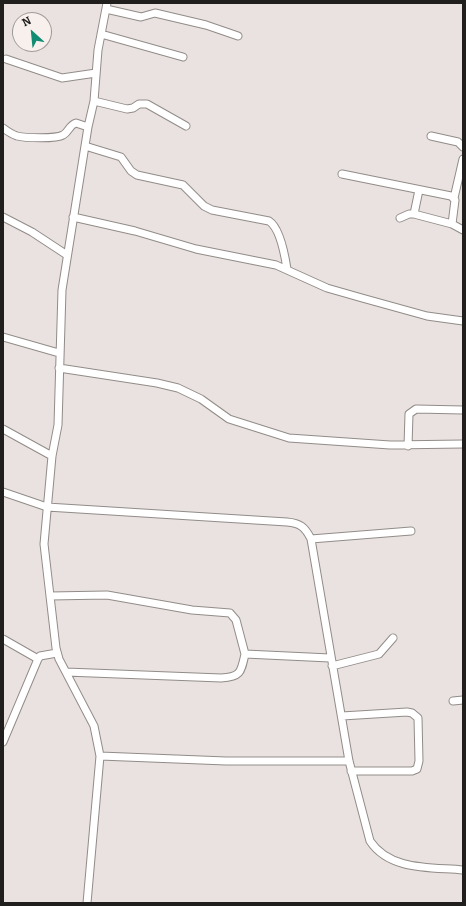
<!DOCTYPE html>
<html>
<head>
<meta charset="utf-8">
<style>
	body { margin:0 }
	#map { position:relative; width:466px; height:906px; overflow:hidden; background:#e9e2e0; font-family:Bitter,serif }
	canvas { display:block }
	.frame { position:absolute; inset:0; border:4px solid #211f1e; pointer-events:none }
	.north { position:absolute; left:12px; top:12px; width:40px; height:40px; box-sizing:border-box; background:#f7f0ed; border:1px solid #a19c9a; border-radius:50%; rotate:333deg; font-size:11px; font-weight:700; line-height:16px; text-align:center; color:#211f1e }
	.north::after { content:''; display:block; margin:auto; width:14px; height:18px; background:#0f8c71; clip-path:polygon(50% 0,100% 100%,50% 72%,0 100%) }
</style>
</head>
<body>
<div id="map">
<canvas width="466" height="906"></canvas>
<div class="frame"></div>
<div class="north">N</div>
</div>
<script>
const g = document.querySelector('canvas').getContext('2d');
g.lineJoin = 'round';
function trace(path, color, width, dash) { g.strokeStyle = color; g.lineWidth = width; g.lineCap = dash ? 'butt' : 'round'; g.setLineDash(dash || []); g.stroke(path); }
const street = new Path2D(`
	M 106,9 L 141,17 L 155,13 L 206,25 L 238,36
	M 101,34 L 183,57
	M 6,59 L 62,78 L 96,73
	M 94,101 L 127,109 L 133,108 L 139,104 L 147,104 L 186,126
	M 3,128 C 7,131 11,134 17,136 C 25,138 56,139 63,135 C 69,132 69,125 76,123 L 88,127
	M 431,136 L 458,142 L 463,147
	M 85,146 L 121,157 L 131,171 L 137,175 L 183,185 L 204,206 L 212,210 L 269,221 C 280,228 285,256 287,269
	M 342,174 L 451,196 L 455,200 L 452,224 L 463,230
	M 454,198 L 463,159
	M 414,214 L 419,190
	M 3,217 L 32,232 L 67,255
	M 73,217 L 135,231 L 196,249 L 276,265 L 327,288 L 362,298 L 427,316 L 463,321
	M 400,218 L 409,214 L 414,214 L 452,224
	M 3,337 L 59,353
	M 59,368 L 157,383 L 178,388 L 201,399 L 229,419 L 289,438 L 390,445 L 463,444
	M 3,429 L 52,456
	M 408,446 L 409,414 L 416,409 L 463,410
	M 3,492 L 47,507 L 287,522 C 300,523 305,527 311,539 L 349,761 L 370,841 C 390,871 431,867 463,870
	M 311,539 L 411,531
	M 50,596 L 107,595 L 192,610 L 230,613 L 236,620 L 245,654
	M 3,639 L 38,659
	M 332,666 L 379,654 L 393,638
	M 66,672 L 221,678 C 241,677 241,672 245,654 L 330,658
	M 453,701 L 463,700
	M 342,716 L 407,712 L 412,713 L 418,718 L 419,761 L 417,769 L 412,771 L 351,771
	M 3,742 L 38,659 L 40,656 L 57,653
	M 100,756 L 226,761 L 349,761
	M 87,903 L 100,756 L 94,726 L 59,659 L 56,648 L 44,544 L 52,456 L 58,425 L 62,290 L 88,127 L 94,101 L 98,50 L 107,3`);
trace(street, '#928c89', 9);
trace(street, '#fff', 7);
</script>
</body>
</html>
